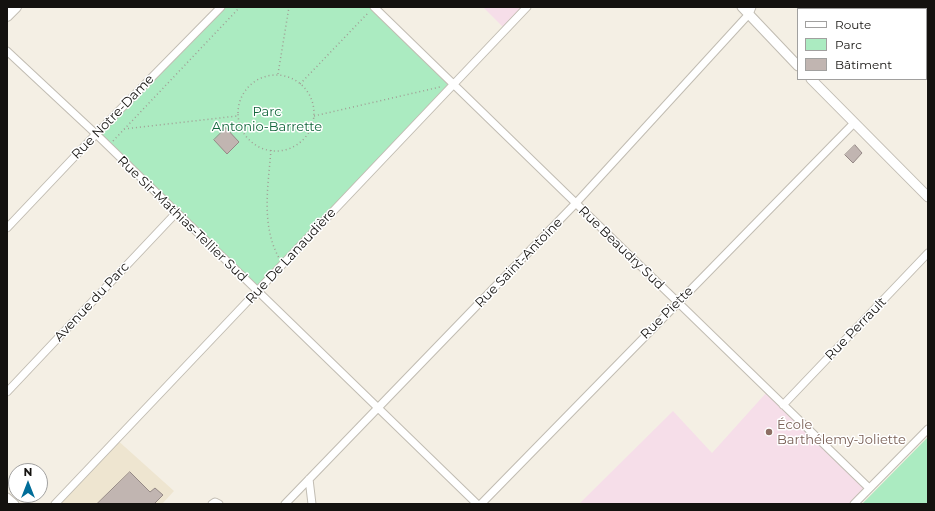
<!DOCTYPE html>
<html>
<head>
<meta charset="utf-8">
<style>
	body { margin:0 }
	#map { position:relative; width:935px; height:511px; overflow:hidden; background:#f4efe4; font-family:Montserrat,sans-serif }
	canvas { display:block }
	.frame { position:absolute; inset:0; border:8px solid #14120f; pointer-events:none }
	.legend { position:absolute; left:797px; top:8px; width:130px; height:72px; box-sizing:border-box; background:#fff; border:1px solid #a1a09f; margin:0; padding:5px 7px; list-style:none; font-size:12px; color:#14120f }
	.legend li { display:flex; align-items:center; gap:8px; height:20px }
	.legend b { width:20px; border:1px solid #a1a09f }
	.north { position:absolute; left:8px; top:463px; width:40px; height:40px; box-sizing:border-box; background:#fff; border:1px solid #a1a09f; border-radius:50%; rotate:0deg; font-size:11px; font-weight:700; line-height:16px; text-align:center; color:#14120f }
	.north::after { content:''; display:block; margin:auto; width:14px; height:18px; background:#006d99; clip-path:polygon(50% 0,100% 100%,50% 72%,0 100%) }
</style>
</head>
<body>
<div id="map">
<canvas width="935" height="511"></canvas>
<div class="frame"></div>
<ul class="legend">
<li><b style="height:5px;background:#fff"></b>Route</li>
<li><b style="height:11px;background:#abebc1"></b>Parc</li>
<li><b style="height:11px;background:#c1b5b1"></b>Bâtiment</li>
</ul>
<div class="north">N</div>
</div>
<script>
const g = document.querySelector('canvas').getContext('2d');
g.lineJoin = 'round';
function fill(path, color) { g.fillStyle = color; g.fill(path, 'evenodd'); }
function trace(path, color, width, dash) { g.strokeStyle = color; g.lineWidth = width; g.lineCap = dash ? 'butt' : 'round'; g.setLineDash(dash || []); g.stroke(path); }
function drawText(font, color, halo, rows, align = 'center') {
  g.font = font + ' Montserrat,sans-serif'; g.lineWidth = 3; g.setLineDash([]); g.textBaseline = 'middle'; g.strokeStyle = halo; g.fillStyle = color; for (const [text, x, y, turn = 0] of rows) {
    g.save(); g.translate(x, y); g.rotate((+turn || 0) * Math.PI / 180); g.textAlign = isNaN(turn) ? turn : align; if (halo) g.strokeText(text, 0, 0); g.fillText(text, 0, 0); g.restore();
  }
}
const commercial = new Path2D(`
	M 115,438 L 174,491 L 162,504 L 52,504 Z`);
const education = new Path2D(`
	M 483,7 L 530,7 L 507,31 Z
	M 766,393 L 869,488 L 854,504 L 579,504 L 673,411 L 712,453 Z`);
const green = new Path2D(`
	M 221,7 L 374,7 L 453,84 L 258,292 L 96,134 Z
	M 928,437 L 928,504 L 862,504 Z`);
const building = new Path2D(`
	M 226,128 L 239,142 L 227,154 L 214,140 Z
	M 855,145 L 862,153 L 853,163 L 845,155 Z
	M 130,472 L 150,492 L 155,488 L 163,495 L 154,504 L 97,504 Z`);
const path = new Path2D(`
	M 278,74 L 289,7
	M238 113a38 38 0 1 1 76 0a38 38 0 1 1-76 0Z
	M 300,84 L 368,13
	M 314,116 L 440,87
	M 124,129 L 237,116
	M 113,141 L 240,7
	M 271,150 C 268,187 261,225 279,258`);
const minor = new Path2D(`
	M 374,7 L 869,488
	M 7,51 L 96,134 L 477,504
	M 7,228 L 96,134 L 221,7
	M 7,392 L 176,213
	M 783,405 L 928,253
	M 309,479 L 312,504
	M 7,497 L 15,504
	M 55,504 L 527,7
	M 212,504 L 215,502 L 219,504
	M 285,504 L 576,203 L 749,14 L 752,7
	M 481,504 L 854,123
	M 854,504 L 928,429`);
const tertiary = new Path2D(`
	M 742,7 L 798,66
	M 811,79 L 928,197`);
const secondary = new Path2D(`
	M 7,16 L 16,7`);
const markers = [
	[769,432,4,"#8d6e63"]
];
const parkNames = [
	["Parc",267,112],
	["Antonio-Barrette",267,127]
];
const streetNames = [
	["Rue Notre-Dame",113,117,-46],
	["Rue Sir-Mathias-Tellier Sud",182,219,44],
	["Rue Beaudry Sud",621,248,44],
	["Rue De Lanaudière",291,256,-47],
	["Rue Saint-Antoine",519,263,-46],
	["Avenue du Parc",92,302,-47],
	["Rue Piette",667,313,-45],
	["Rue Perrault",856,329,-46]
];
const educationNames = [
	["École",777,425],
	["Barthélemy-Joliette",777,440]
];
fill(commercial, '#eee5d0');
fill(education, '#f6dee9');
fill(green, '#abebc1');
fill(building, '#c1b5b1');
trace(building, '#958986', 1);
trace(minor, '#c1bcb2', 9);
trace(tertiary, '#c1bcb2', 11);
trace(secondary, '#c1bcb2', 12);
trace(path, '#a09d94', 1.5, [1, 3]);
trace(minor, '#fff', 7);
trace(tertiary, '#fff', 9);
trace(secondary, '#fff', 10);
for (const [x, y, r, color] of markers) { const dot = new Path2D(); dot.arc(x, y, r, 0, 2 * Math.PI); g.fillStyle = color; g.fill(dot); trace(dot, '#fff', 1.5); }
drawText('13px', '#13663c', '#fff', parkNames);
drawText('13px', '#14120f', '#fff', streetNames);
drawText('13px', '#785e54', '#fff', educationNames, 'left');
</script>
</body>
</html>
